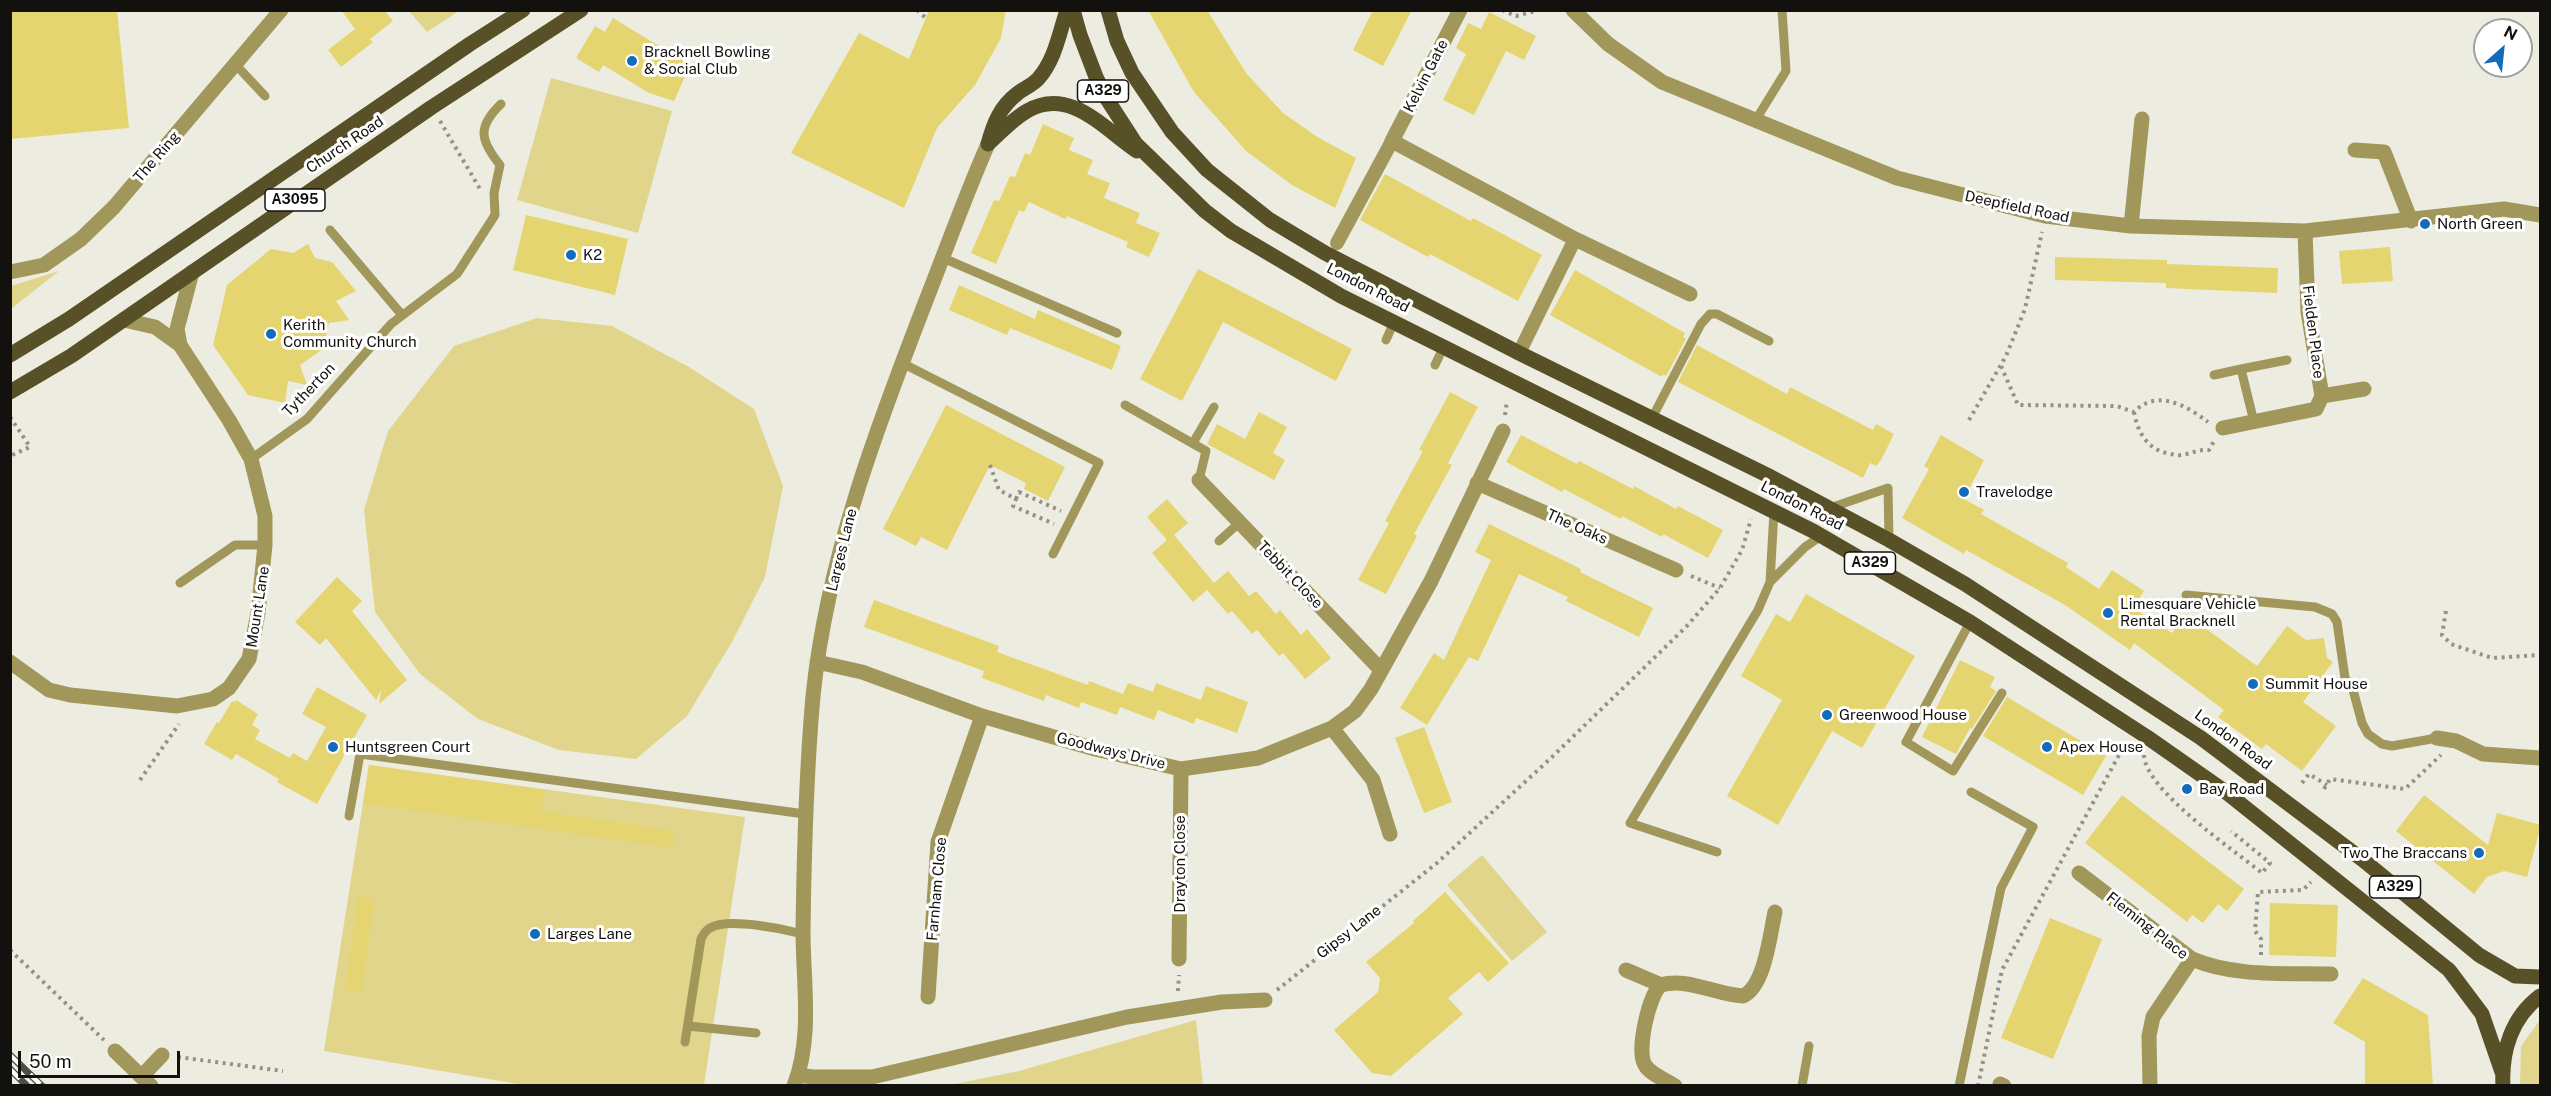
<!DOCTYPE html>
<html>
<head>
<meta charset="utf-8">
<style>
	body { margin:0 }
	#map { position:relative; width:2551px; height:1096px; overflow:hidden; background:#edece1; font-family:"Public Sans",sans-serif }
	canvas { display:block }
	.frame { position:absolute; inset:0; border:12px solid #12110d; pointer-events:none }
	.north { position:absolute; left:2473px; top:18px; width:60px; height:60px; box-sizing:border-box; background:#fff; border:2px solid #a0a09e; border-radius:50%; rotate:27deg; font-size:16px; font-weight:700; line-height:24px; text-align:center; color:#12110d }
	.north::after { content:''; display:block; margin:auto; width:21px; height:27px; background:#126cba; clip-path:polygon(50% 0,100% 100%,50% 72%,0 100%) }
	.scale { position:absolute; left:18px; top:1051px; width:162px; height:27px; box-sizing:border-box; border:3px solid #12110d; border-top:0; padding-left:8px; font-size:18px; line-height:21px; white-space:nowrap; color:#12110d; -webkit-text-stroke:4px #fff; paint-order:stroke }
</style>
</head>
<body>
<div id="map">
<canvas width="2551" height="1096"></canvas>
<div class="frame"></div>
<div class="north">N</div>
<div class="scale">50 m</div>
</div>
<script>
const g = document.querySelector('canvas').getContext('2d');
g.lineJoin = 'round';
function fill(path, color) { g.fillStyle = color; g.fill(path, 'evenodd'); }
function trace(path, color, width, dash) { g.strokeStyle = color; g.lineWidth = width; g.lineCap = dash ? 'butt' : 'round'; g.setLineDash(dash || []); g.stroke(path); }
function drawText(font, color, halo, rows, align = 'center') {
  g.font = font + ' "Public Sans",sans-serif'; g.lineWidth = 6; g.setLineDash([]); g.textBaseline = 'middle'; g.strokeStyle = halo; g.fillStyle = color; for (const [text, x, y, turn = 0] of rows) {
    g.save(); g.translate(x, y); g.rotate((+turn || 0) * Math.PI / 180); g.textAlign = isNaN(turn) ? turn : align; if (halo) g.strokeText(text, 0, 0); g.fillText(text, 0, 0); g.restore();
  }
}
const green = new Path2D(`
	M 409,11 L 459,11 L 427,32 Z
	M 551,78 L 672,111 L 638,233 L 517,200 Z
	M 59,271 L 11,309 L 11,286 Z
	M 537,318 L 612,326 L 689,367 L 754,409 L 783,486 L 765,577 L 732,642 L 687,716 L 636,759 L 559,750 L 478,719 L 420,674 L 375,612 L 364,510 L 388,431 L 454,346 Z
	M 369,765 L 745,817 L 704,1085 L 524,1085 L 324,1051 Z
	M 1482,855 L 1547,932 L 1512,961 L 1447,885 Z
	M 1196,1020 L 1203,1085 L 950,1085 L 1019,1071 Z
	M 2540,1020 L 2540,1085 L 2520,1085 L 2521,1046 Z`);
const building = new Path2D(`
	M 10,10 L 117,10 L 129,128 L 10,139 Z
	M 341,10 L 384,10 L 393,21 L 370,39 L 373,42 L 341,67 L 328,50 L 355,29 Z
	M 929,10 L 1006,10 L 1001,38 L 975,85 L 937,128 L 904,208 L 791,153 L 859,33 L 909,59 Z
	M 1148,10 L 1207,10 L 1246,73 L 1283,113 L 1319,138 L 1356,158 L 1335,208 L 1292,185 L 1246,151 L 1194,92 Z
	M 1373,10 L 1412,10 L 1383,66 L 1353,50 Z
	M 1489,12 L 1536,36 L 1524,60 L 1506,51 L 1474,115 L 1443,100 L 1466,54 L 1456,48 L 1468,23 L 1481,29 Z
	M 613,18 L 690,65 L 674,101 L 649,93 L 603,65 L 599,72 L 576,58 L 595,26 L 605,32 Z
	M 1043,124 L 1074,138 L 1069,150 L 1093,160 L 1087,174 L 1110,183 L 1104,198 L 1140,213 L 1136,223 L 1160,233 L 1149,257 L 1126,247 L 1128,242 L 1067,216 L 1065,219 L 1029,202 L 1024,212 L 1019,210 L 996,264 L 971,253 L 994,200 L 999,201 L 1010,176 L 1015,177 L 1025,153 L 1030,155 Z
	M 1385,174 L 1471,221 L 1473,218 L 1542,255 L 1518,301 L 1430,254 L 1428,257 L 1360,220 Z
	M 526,215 L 628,239 L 615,295 L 513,270 Z
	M 308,244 L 315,258 L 332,262 L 356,291 L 336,301 L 349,320 L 329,323 L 323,349 L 300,365 L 307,385 L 288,381 L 285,403 L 248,395 L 213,345 L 227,285 L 271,249 L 293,253 Z
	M 2390,247 L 2393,281 L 2342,284 L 2339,251 Z
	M 2055,257 L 2167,260 L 2167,264 L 2278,268 L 2277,293 L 2166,288 L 2166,283 L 2055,280 Z
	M 1198,269 L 1352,349 L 1336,381 L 1223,322 L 1182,401 L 1140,379 Z
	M 1575,270 L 1685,333 L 1683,337 L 1686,339 L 1666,376 L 1663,374 L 1662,377 L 1550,315 Z
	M 959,285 L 1035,319 L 1038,310 L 1121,346 L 1112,370 L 1010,328 L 1007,335 L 949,310 Z
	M 1697,345 L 1787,394 L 1790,387 L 1873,430 L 1876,424 L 1894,434 L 1881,460 L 1876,466 L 1870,463 L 1863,478 L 1678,382 Z
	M 1450,392 L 1478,407 L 1448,463 L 1452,465 L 1414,534 L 1417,536 L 1386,594 L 1358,580 L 1389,523 L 1385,521 L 1423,451 L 1419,450 Z
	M 946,405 L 1065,467 L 1048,501 L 1024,489 L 1026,483 L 990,465 L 947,550 L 921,537 L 916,546 L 883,529 Z
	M 1259,412 L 1287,427 L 1273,453 L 1285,460 L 1274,480 L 1207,444 L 1217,424 L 1245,439 Z
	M 1521,435 L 1577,464 L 1579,461 L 1633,489 L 1634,486 L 1676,509 L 1678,506 L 1723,530 L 1708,558 L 1663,534 L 1662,537 L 1622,516 L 1621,519 L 1564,489 L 1562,492 L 1506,462 Z
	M 1941,435 L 1984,460 L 1964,499 L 1984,510 L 1981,514 L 2068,563 L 2066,567 L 2099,589 L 2112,570 L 2144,591 L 2133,608 L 2172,633 L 2186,614 L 2257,666 L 2287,626 L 2306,640 L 2324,638 L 2327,658 L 2333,662 L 2303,702 L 2336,726 L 2302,771 L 2266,744 L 2262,749 L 2218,717 L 2224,710 L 2134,643 L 2130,650 L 2065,605 L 1966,550 L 1964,554 L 1902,518 L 1929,469 L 1924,466 Z
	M 1167,499 L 1188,523 L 1174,535 L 1214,583 L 1228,571 L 1249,596 L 1256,591 L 1276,614 L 1280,610 L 1301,635 L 1307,629 L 1331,658 L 1305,679 L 1283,653 L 1279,656 L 1257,630 L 1252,634 L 1232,611 L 1228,614 L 1207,590 L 1193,602 L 1152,553 L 1167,540 L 1147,517 Z
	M 1489,524 L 1581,569 L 1580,572 L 1653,608 L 1639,637 L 1566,601 L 1568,597 L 1519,574 L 1478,661 L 1469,657 L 1427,725 L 1400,708 L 1434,653 L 1444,660 L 1491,560 L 1475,552 Z
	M 337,577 L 362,601 L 352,611 L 407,680 L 379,704 L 381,690 L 376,700 L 326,638 L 320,645 L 295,622 Z
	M 1806,594 L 1915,656 L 1862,748 L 1832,731 L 1778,825 L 1727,796 L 1782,700 L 1741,676 L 1776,614 L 1790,622 Z
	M 874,600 L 999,646 L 997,652 L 1088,685 L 1089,681 L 1123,694 L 1128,683 L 1153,692 L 1156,683 L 1201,700 L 1206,686 L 1248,702 L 1237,733 L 1196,718 L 1194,724 L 1158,710 L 1154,720 L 1120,707 L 1117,715 L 1081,702 L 1079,708 L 1046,695 L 1044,701 L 982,678 L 984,671 L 864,627 Z
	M 1960,660 L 1995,677 L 1990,687 L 1996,691 L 1972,729 L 1970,728 L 1956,754 L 1922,737 Z
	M 317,687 L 367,715 L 317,804 L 277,782 L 279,779 L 236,754 L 232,760 L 204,744 L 217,722 L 219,723 L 232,701 L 235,702 L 236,700 L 258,714 L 252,725 L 260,730 L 255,739 L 290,758 L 293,753 L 307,761 L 326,727 L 302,714 Z
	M 2007,697 L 2106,756 L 2083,795 L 1983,736 Z
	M 1424,727 L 1452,802 L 1424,813 L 1395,738 Z
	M 369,765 L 545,790 L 541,811 L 674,831 L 673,848 L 363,803 Z
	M 2122,795 L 2244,889 L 2227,911 L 2218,904 L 2203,923 L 2192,915 L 2187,922 L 2085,843 Z
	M 2424,795 L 2488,845 L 2497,813 L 2541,825 L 2527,877 L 2504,871 L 2487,877 L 2474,894 L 2396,831 Z
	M 1445,892 L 1509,963 L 1488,982 L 1479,972 L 1448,998 L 1463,1014 L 1391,1076 L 1372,1073 L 1334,1030 L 1378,992 L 1380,978 L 1366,962 L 1414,923 L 1413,921 Z
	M 358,897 L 374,899 L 362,991 L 345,990 Z
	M 2270,903 L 2338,905 L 2336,957 L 2269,955 Z
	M 2050,918 L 2102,939 L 2053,1059 L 2001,1038 Z
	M 2363,978 L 2428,1015 L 2433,1086 L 2365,1086 L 2365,1042 L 2333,1023 Z`);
const path = new Path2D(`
	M 917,10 L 927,19
	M 1502,10 L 1516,16 L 1539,10
	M 440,121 L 480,189
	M 2001,366 L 2018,405 L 2117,406 L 2134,412 C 2157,388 2187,406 2208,422
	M 2134,412 C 2137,431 2147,449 2167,453 C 2172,454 2176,456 2181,455 C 2191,454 2198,449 2209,450 L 2214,441
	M 1505,415 L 1507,401
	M 10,417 L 30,447 L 10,456
	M 1969,420 L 2006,356 L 2025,309 L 2042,232
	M 990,465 L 999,490 L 1016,499 L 1013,506 L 1054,524
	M 1016,499 L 1019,492 L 1061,511
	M 1691,576 L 1720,588
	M 2446,611 L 2442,635 L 2451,644 L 2492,658 L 2540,655
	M 2144,755 C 2145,790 2235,851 2262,873 L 2270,863 L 2231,831
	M 140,780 L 179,724
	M 2302,783 L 2309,774 L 2327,785
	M 2324,789 L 2330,779 L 2405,789 L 2441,755
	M 10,950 L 104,1040
	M 2261,955 L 2261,939 L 2255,931 L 2258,892 L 2303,890 L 2311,882
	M 1277,990 L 1437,863 L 1551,758 L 1686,627 L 1720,588 L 1742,550 L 1751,519
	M 1178,991 L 1179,975
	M 178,1057 L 283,1071
	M 1978,1086 L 2002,970 L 2125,744`);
const service = new Path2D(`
	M 236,65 L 265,96
	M 1755,121 L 1786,71 L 1782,10
	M 330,230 L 402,315
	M 943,258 L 1117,333
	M 1386,340 L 1394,322
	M 902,363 L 1099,463 L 1053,554
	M 1435,365 L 1444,346
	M 2214,375 L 2241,369
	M 1125,405 L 1206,451 L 1199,480
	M 1652,418 L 1701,324 L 1710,314 L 1717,314 L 1769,341
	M 2254,422 L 2241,369 L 2287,360
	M 1193,443 L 1214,407
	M 251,459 L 307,419 L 391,324 L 457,274 L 495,215 L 494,193 L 500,165 C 480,140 477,127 501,104
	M 1830,508 L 1888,488 L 1889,540
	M 1219,541 L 1239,523
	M 1770,582 L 1805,547 L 1821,536
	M 180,583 L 235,545 L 265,545
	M 2186,595 L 2315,607 L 2332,614 L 2337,622 L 2345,678 L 2353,690 L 2362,723 L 2368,734 L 2382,744 L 2392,746 L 2437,738
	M 1970,622 L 1906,742 L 1953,771 L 2002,693
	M 349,816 L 360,754 L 805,814
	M 1717,852 L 1630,823 L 1758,610 L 1770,582 L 1774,511
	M 688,1026 L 756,1033
	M 685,1042 L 701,939 C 703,935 706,930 710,928 C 727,917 784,929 803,934
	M 1802,1086 L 1809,1046
	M 1959,1086 L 2001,888 L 2033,827 L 1971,792`);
const pedestrian = new Path2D(`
	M 1337,243 L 1392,141
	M 1519,353 L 1575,239`);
const minor = new Path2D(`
	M 1460,10 L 1392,141 L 1575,239 L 1690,294
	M 1573,10 L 1608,44 L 1662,82 L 1897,178 L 2045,216 L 2131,226 L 2305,231 L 2504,209 L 2540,215
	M 2355,150 L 2384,152 L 2411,221
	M 2131,226 L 2142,119
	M 180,345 L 177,329 L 192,272
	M 2322,396 L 2364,389
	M 2223,428 L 2316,409 L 2322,396 L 2308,312 L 2305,231
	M 1199,480 L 1381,670
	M 1477,483 L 1676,570
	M 10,662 L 49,690 L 70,695 L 177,706 L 213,699 L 229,688 L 249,659 L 258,613 L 265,545 L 265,516 L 251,459 L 229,420 L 180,345 L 155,327 L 124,320
	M 817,662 L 862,672 L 982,716 L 1095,749 L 1181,769 L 1258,758 L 1332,728 L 1355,711 L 1371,689 L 1431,581 L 1503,431
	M 1332,728 L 1373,780 L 1390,834
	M 2437,738 L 2456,741 L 2483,754 L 2540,758
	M 2079,873 L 2192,959 C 2234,977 2285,973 2331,974
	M 1179,959 L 1181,769
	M 1626,970 L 1661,985 C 1686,977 1717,995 1743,996 C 1765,986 1770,934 1775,912
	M 1661,985 C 1649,994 1636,1051 1645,1065 C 1650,1074 1666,1080 1675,1086
	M 928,997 L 938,842 L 982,716
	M 115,1051 L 151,1086
	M 798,1075 L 813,1077 L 872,1077 L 1127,1017 L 1222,1002 L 1265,1000
	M 142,1076 L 162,1055
	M 2000,1084 L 2004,1086
	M 794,1086 C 813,1037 803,982 803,931 C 804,852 806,774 813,696 C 827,558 877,427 927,298 C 947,247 966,194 988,144
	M 2150,1086 L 2149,1036 L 2153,1017 L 2192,959`);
const tertiary = new Path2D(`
	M 10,272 L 44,265 L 81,239 L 114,207 L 281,10`);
const primary = new Path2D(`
	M 1073,10 L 1080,35 L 1096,77 L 1105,96 L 1136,144 L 1205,211 L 1231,231 L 1341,296 L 1813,531 L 1970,622 L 2147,737 L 2227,793 L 2449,970 L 2482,1014 L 2502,1072
	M 1108,10 L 1117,41 L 1132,73 L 1172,132 L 1207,170 L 1270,220 L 1325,253 L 1519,353 L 1771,477 L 1889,540 L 1965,584 L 2201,738 L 2363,860 L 2479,955 L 2515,976 L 2540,977
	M 988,144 C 1000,133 1013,119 1027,111 C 1070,86 1104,129 1137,151
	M 988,144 C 994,122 1000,107 1018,93 C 1025,88 1032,85 1038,79 C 1055,60 1059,34 1067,10
	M 10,355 L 69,319 L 470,44 L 523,10
	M 10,392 L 71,356 L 432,107 L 581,10
	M 2503,1086 C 2501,1051 2512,1017 2540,996`);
const rail = new Path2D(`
	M 10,1055 L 42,1086
	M 10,1069 L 27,1086`);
const markers = [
	[632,61,6,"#126cba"],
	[2425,224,6,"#126cba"],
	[571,255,6,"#126cba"],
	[271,334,6,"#126cba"],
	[1964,492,6,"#126cba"],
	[2108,613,6,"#126cba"],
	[2253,684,6,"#126cba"],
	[1827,715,6,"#126cba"],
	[333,747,6,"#126cba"],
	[2047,747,6,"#126cba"],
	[2187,789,6,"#126cba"],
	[2479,853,6,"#126cba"],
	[535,934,6,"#126cba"]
];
const shields = [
	[1103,91,51],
	[295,200,60],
	[1870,563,51],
	[2395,887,51]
];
const shieldNames = [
	["A329",1103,91],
	["A3095",295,200],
	["A329",1870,563],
	["A329",2395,887]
];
const poiNames = [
	["Bracknell Bowling",644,52],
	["& Social Club",644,69],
	["North Green",2437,224],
	["K2",583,255],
	["Kerith",283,325],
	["Community Church",283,342],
	["Travelodge",1976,492],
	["Limesquare Vehicle",2120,604],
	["Rental Bracknell",2120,621],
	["Summit House",2265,684],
	["Greenwood House",1839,715],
	["Huntsgreen Court",345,747],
	["Apex House",2059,747],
	["Bay Road",2199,789],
	["Two The Braccans",2467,853,"right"],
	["Larges Lane",547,934]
];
const streetNames = [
	["Kelvin Gate",1426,76,-63],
	["Church Road",345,145,-34],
	["The Ring",157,157,-49],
	["Deepfield Road",2017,207,12],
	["London Road",1368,288,27],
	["Fielden Place",2313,332,83],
	["Tytherton",309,390,-46],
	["London Road",1802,506,27],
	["The Oaks",1577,527,24],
	["Larges Lane",842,550,-76],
	["Tebbit Close",1290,575,46],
	["Mount Lane",258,607,-81],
	["London Road",2233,740,36],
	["Goodways Drive",1111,751,14],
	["Drayton Close",1180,864,-90],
	["Farnham Close",937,889,-85],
	["Fleming Place",2147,926,38],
	["Gipsy Lane",1349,932,-38]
];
fill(green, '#e0d58b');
fill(building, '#e4d571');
trace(path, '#93928a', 4, [3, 4.5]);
trace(service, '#a1975a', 9);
trace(pedestrian, '#a1975a', 14);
trace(minor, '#a1975a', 15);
trace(tertiary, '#a1975a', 15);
trace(primary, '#585127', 15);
trace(rail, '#4d4c46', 7);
trace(rail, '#fff', 4.5, [14]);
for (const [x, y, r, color] of markers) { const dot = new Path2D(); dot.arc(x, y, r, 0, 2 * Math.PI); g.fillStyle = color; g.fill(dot); trace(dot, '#fff', 2); }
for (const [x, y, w] of shields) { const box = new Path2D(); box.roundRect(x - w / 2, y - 11, w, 22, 4.5); g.fillStyle = '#fff'; g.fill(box); trace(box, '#12110d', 1.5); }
drawText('bold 14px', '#12110d', null, shieldNames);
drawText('15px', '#12110d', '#fff', poiNames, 'left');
drawText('15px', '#12110d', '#fff', streetNames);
</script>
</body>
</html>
